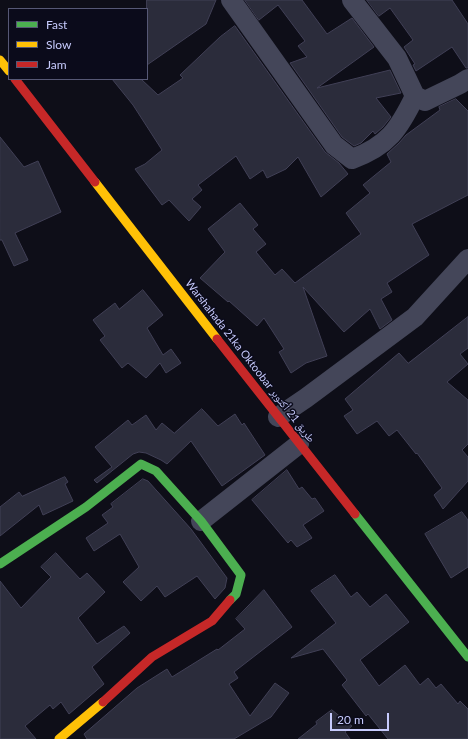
<!DOCTYPE html>
<html>
<head>
<meta charset="utf-8">
<style>
	body { margin:0 }
	#map { position:relative; width:468px; height:739px; overflow:hidden; background:#0e0e18; font-family:Lato,sans-serif }
	canvas { display:block }
	.legend { position:absolute; left:8px; top:8px; width:140px; height:72px; box-sizing:border-box; background:#0b0b1b; border:1px solid #565875; margin:0; padding:5px 7px; list-style:none; font-size:12px; color:#c7cbfd }
	.legend li { display:flex; align-items:center; gap:8px; height:20px }
	.legend b { width:20px; border:1px solid #565875 }
	.scale { position:absolute; left:330px; top:713px; width:59px; height:18px; box-sizing:border-box; border:2px solid #c7cbfd; border-top:0; padding-left:5px; font-size:12px; line-height:14px; white-space:nowrap; color:#c7cbfd; -webkit-text-stroke:3px #0b0b1b; paint-order:stroke }
</style>
</head>
<body>
<div id="map">
<canvas width="468" height="739"></canvas>
<ul class="legend">
<li><b style="height:5px;background:#4caf50"></b>Fast</li>
<li><b style="height:5px;background:#ffc107"></b>Slow</li>
<li><b style="height:5px;background:#c62828"></b>Jam</li>
</ul>
<div class="scale">20 m</div>
</div>
<script>
const g = document.querySelector('canvas').getContext('2d');
g.lineJoin = 'round';
function fill(path, color) { g.fillStyle = color; g.fill(path, 'evenodd'); }
function trace(path, color, width, dash) { g.strokeStyle = color; g.lineWidth = width; g.lineCap = dash ? 'butt' : 'round'; g.setLineDash(dash || []); g.stroke(path); }
function drawText(font, color, halo, rows, align = 'center') {
  g.font = font + ' Lato,"Noto Naskh Arabic",sans-serif'; g.lineWidth = 3; g.setLineDash([]); g.textBaseline = 'middle'; g.strokeStyle = halo; g.fillStyle = color; for (const [text, x, y, turn = 0] of rows) {
    g.save(); g.translate(x, y); g.rotate((+turn || 0) * Math.PI / 180); g.textAlign = isNaN(turn) ? turn : align; if (halo) g.strokeText(text, 0, 0); g.fillText(text, 0, 0); g.restore();
  }
}
const building = new Path2D(`
	M 147,0 L 216,0 L 206,24 L 147,65 Z
	M 245,0 L 302,0 L 327,34 L 352,18 L 374,47 L 317,88 L 390,70 L 401,93 L 376,98 L 391,117 L 383,127 L 375,134 L 373,131 L 361,143 L 354,146 L 342,137 L 290,63 L 307,57 L 298,46 L 305,41 L 278,5 L 259,20 Z
	M 367,0 L 452,0 L 468,24 L 468,68 L 466,68 L 452,47 L 416,71 L 413,65 L 415,64 L 404,47 L 413,40 L 390,8 L 379,16 Z
	M 235,26 L 325,152 L 339,163 L 348,174 L 321,197 L 298,157 L 286,169 L 267,178 L 263,170 L 250,179 L 236,156 L 198,185 L 202,190 L 192,199 L 201,207 L 189,221 L 169,200 L 162,205 L 135,169 L 145,164 L 162,150 L 133,105 L 112,79 L 141,79 L 158,95 L 183,78 L 180,75 L 220,37 Z
	M 456,99 L 468,111 L 468,195 L 412,224 L 429,255 L 387,283 L 392,292 L 381,299 L 392,320 L 380,329 L 370,309 L 344,332 L 303,287 L 327,356 L 306,363 L 291,373 L 279,352 L 284,349 L 264,318 L 257,326 L 229,301 L 228,302 L 200,278 L 225,252 L 208,229 L 240,203 L 258,225 L 253,229 L 266,244 L 256,252 L 275,275 L 282,269 L 295,283 L 361,234 L 346,213 L 370,193 L 363,185 L 391,162 L 387,154 L 399,143 L 406,135 L 440,110 L 439,107 Z
	M 0,137 L 24,167 L 38,161 L 61,212 L 15,233 L 28,260 L 14,266 L 2,240 L 0,240 Z
	M 143,290 L 163,315 L 147,328 L 163,355 L 171,349 L 181,363 L 166,373 L 160,363 L 146,378 L 128,363 L 122,368 L 100,340 L 105,336 L 93,320 L 115,303 L 119,309 Z
	M 468,317 L 468,348 L 460,354 L 468,364 L 447,382 L 468,400 L 468,444 L 462,450 L 468,457 L 468,481 L 443,509 L 434,495 L 442,488 L 417,453 L 416,454 L 397,430 L 389,436 L 377,421 L 357,434 L 344,416 L 353,410 L 345,399 L 399,353 L 408,363 Z
	M 202,409 L 218,426 L 235,414 L 242,425 L 244,423 L 265,455 L 222,486 L 191,441 L 167,464 L 161,460 L 146,453 L 139,452 L 133,454 L 97,483 L 94,480 L 112,467 L 95,447 L 128,420 L 132,425 L 146,415 L 156,430 L 162,423 L 174,433 Z
	M 287,470 L 299,489 L 302,487 L 312,499 L 315,498 L 324,511 L 303,525 L 312,538 L 297,547 L 291,540 L 288,543 L 252,500 Z
	M 65,477 L 68,482 L 65,484 L 73,501 L 43,515 L 39,505 L 0,536 L 0,507 L 19,492 L 22,496 Z
	M 143,479 L 148,481 L 191,529 L 227,578 L 225,588 L 215,599 L 197,576 L 165,597 L 157,586 L 141,601 L 123,582 L 139,567 L 120,534 L 94,551 L 86,538 L 108,523 L 102,515 L 113,507 L 111,504 Z
	M 462,512 L 468,520 L 468,567 L 451,578 L 425,534 Z
	M 56,553 L 80,579 L 87,573 L 105,592 L 78,618 L 97,644 L 124,626 L 130,633 L 92,667 L 104,684 L 69,714 L 61,702 L 53,709 L 50,705 L 25,726 L 36,739 L 0,739 L 0,581 L 21,608 L 51,577 L 41,567 Z
	M 335,575 L 351,597 L 357,592 L 370,607 L 386,594 L 409,622 L 360,660 L 379,686 L 405,665 L 420,685 L 428,678 L 436,688 L 441,684 L 458,704 L 460,701 L 468,709 L 468,739 L 388,739 L 368,714 L 366,716 L 342,685 L 347,680 L 323,649 L 291,658 L 336,623 L 311,591 Z
	M 264,590 L 292,627 L 234,672 L 238,678 L 229,684 L 250,716 L 275,683 L 289,693 L 271,717 L 234,739 L 87,739 L 84,734 L 137,688 L 167,669 L 172,677 L 217,649 L 218,650 L 245,629 L 236,619 Z
	M 332,710 L 352,726 L 345,732 L 350,739 L 298,739 L 317,724 L 316,722 Z`);
const street = new Path2D(`
	M 231,0 L 334,145 L 352,159 C 388,146 399,129 415,96
	M 352,0 L 397,58 L 415,96 L 425,101 L 460,84 L 468,79
	M 278,417 L 306,398 L 415,317 L 468,259
	M 201,521 L 299,444`);
const fast = new Path2D(`
	M 355,514 L 468,657
	M 0,564 L 86,507 L 141,464 L 156,471 L 201,521 L 241,575 L 236,594 L 230,600`);
const slow = new Path2D(`
	M 0,60 L 9,71
	M 95,182 L 217,339
	M 59,739 L 103,702`);
const jam = new Path2D(`
	M 15,79 L 95,182
	M 217,339 L 355,514
	M 103,702 L 152,657 L 212,621 L 230,600`);
const streetNames = [
	["Warshahada 21ka Oktoobar طريق 21 أكتوبر",250,361,52]
];
fill(building, '#2b2c3b');
trace(building, '#414056', 1);
trace(street, '#444659', 20);
trace(fast, '#4caf50', 9);
trace(slow, '#ffc107', 9);
trace(jam, '#c62828', 9);
drawText('11px', '#c7cbfd', '#0b0b1b', streetNames);
</script>
</body>
</html>
